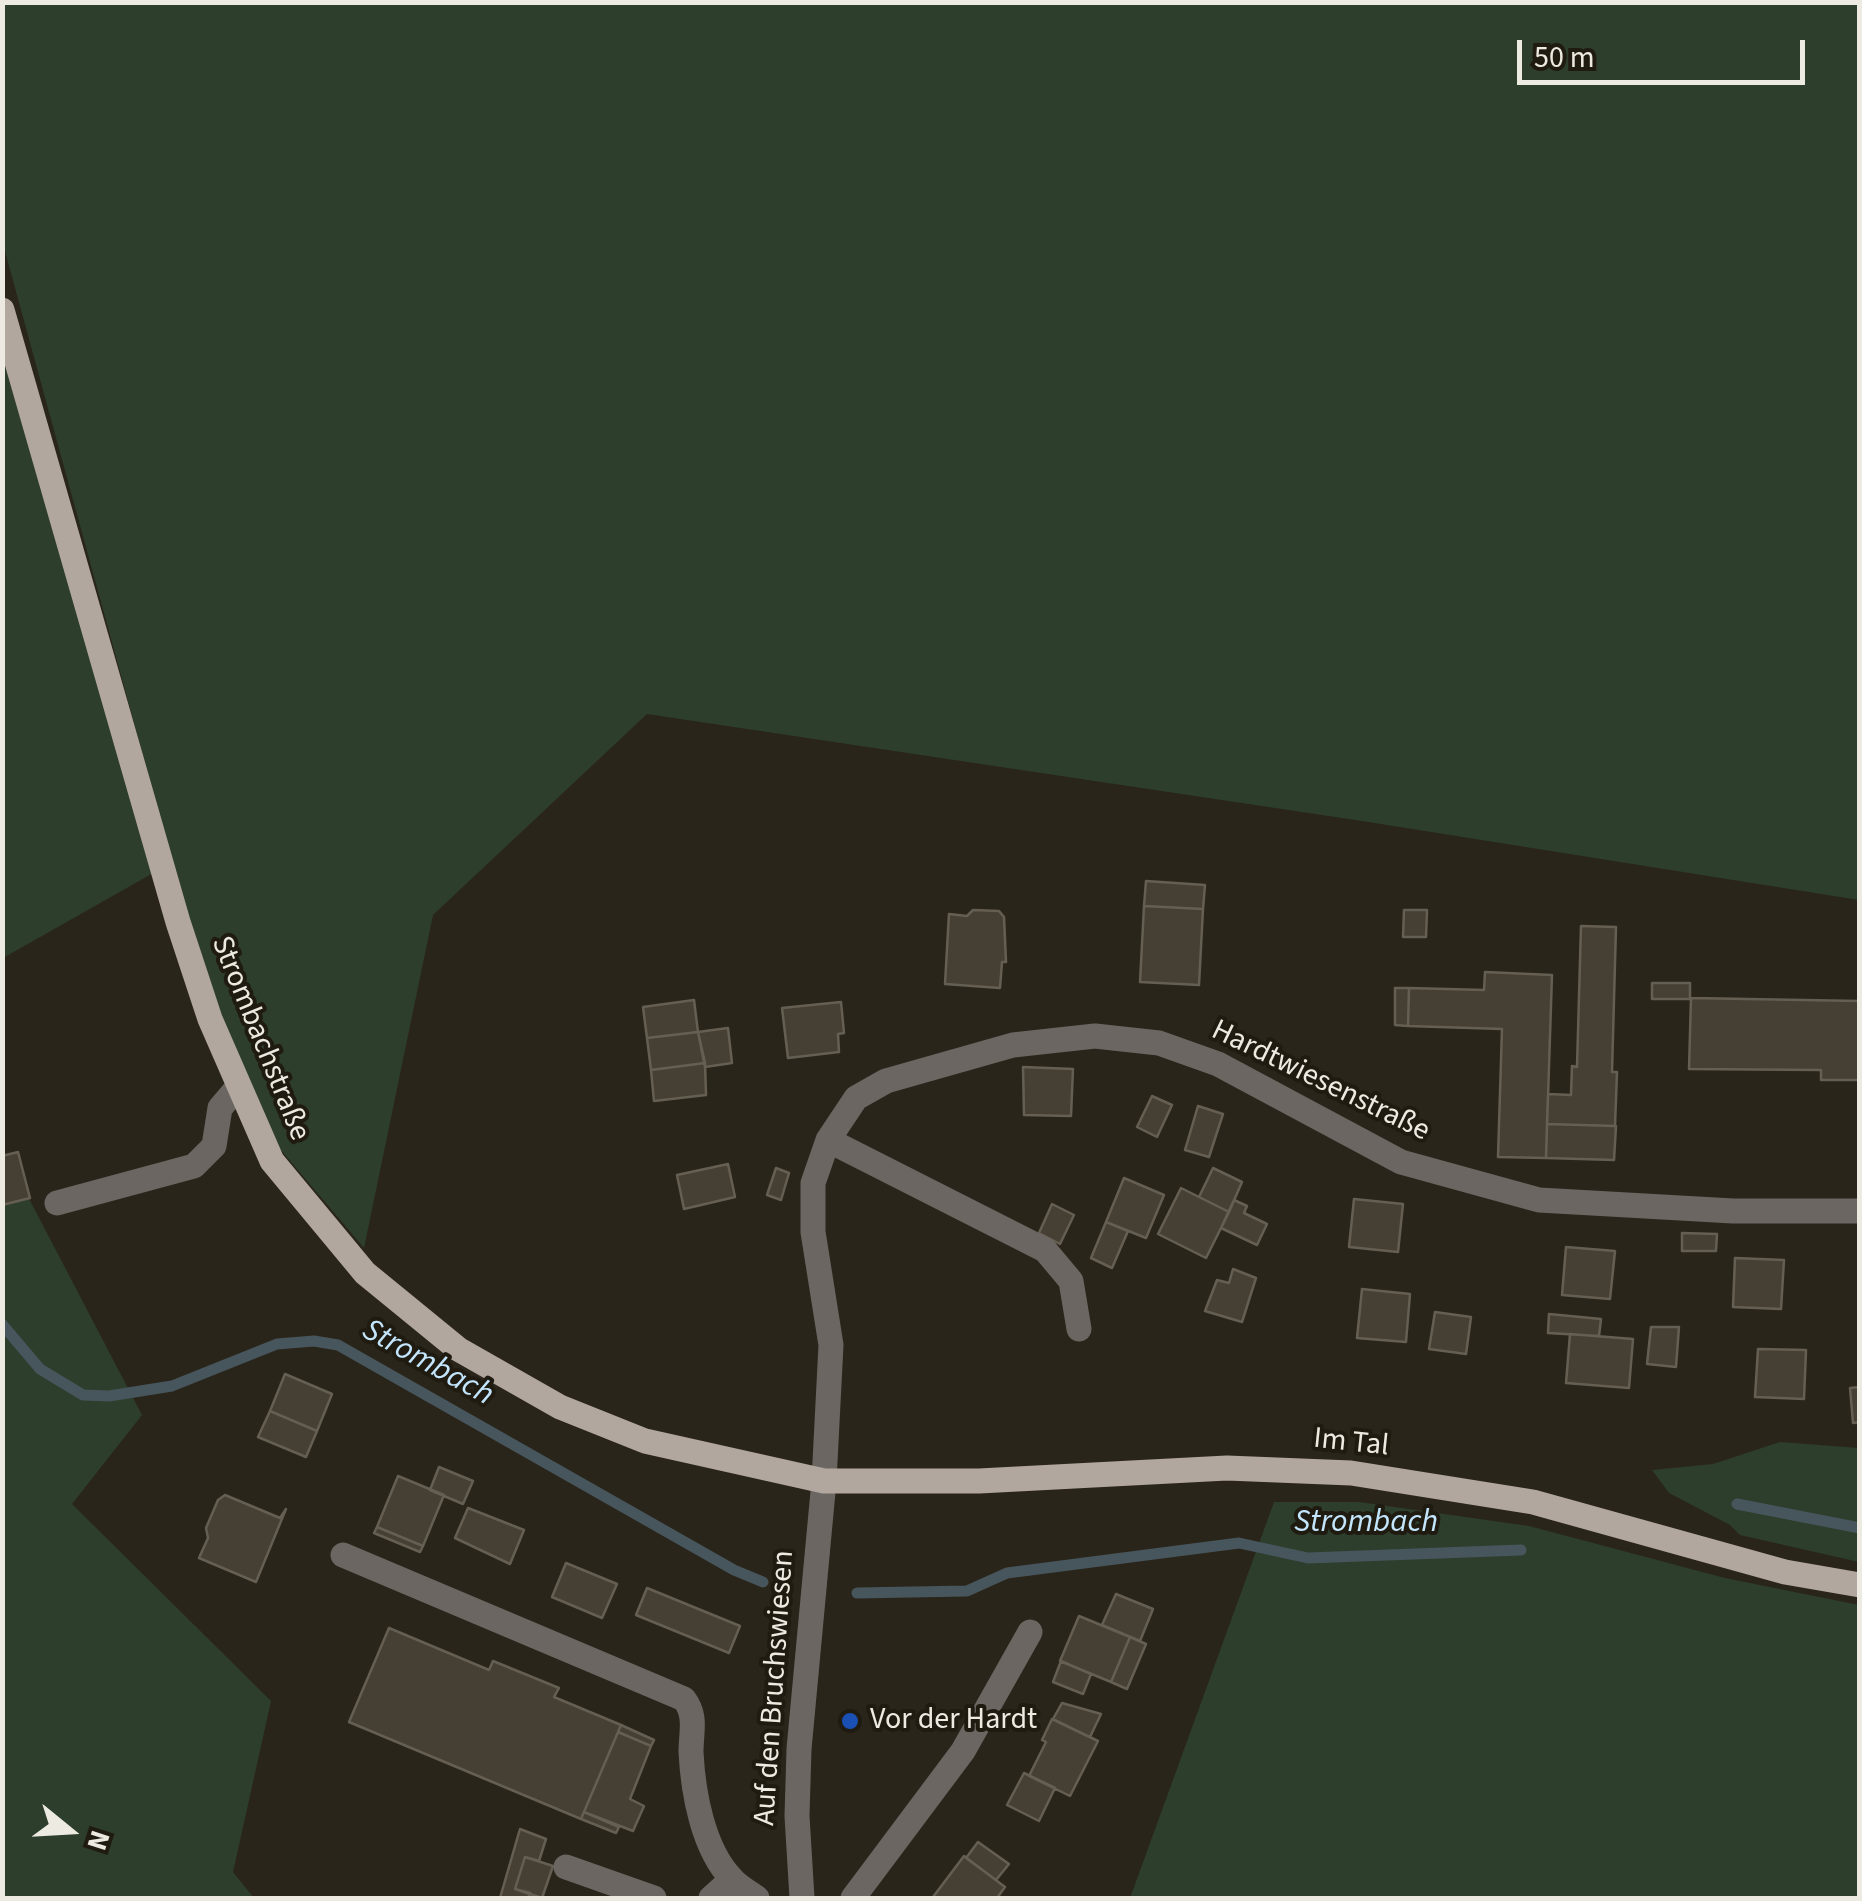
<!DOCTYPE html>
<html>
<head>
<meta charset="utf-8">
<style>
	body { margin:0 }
	#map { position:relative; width:1862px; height:1901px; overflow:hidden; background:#2a251a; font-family:"Source Sans 3",sans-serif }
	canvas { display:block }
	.frame { position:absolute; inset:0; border:5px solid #edeae2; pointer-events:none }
	.north { position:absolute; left:20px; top:1781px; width:100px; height:100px; -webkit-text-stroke:8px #201b11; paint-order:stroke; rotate:108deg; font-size:28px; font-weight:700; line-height:40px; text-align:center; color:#edeae2 }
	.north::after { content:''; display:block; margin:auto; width:35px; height:45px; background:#edeae2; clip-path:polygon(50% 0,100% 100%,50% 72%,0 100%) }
	.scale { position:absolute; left:1517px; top:40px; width:288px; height:45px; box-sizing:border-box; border:5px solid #edeae2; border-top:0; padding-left:12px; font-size:30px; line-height:35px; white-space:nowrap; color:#edeae2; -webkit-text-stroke:8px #201b11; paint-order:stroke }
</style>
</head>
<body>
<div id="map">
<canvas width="1862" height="1901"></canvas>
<div class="frame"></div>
<div class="north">N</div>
<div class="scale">50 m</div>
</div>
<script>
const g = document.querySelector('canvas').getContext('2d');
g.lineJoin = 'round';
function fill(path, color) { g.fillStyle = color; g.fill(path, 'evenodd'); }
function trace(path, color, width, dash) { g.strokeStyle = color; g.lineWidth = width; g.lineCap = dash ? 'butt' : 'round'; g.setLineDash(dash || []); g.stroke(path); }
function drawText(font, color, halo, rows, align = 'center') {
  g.font = font + ' "Source Sans 3",sans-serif'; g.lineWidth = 8; g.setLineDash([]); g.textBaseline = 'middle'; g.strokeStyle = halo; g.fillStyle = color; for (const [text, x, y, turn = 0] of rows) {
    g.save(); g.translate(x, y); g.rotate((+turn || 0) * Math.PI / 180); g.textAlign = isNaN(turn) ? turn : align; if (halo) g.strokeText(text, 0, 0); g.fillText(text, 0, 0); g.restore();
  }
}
const green = new Path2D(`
	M 2,3 L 1859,3 L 1859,900 L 1362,821 L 647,714 L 433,915 L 364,1248 L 280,1149 L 221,1022 L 188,920 L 3,244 Z
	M 2,355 L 155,872 L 3,958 L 2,958 Z
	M 2,1147 L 142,1415 L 72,1504 L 271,1701 L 233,1872 L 254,1898 L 3,1898 Z
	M 1780,1442 L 1859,1448 L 1859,1562 L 1740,1535 L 1730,1525 L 1669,1493 L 1652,1470 L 1713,1464 Z
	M 1274,1502 L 1359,1502 L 1529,1526 L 1725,1578 L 1859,1605 L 1859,1898 L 1130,1898 Z`);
const stream = new Path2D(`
	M 2,1324 L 40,1369 L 83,1395 L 109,1396 L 172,1386 L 277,1344 L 314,1341 L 338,1345 L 734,1570 L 763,1582
	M 1737,1504 L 1860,1528
	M 857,1593 L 967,1591 L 1007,1573 L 1239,1543 L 1308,1558 L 1521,1550`);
const building = new Path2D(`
	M 1146,881 L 1205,885 L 1203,909 L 1144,906 Z
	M 1144,906 L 1203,909 L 1199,985 L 1140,982 Z
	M 973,910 L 999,911 L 1004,917 L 1006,962 L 1002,962 L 1000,988 L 945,984 L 949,914 L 967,916 Z
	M 1404,910 L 1427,910 L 1426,937 L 1403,937 Z
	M 1581,926 L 1616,927 L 1612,1072 L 1617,1072 L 1615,1126 L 1547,1124 L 1548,1094 L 1571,1095 L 1572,1066 L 1577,1067 Z
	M 1485,972 L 1552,975 L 1546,1158 L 1498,1157 L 1502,1029 L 1408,1026 L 1409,988 L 1484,990 Z
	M 1652,983 L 1690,983 L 1690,999 L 1652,999 Z
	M 1395,988 L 1409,988 L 1408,1026 L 1395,1025 Z
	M 1691,998 L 1860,1001 L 1860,1080 L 1821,1080 L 1821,1070 L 1689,1069 Z
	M 694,1000 L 698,1032 L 647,1038 L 643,1007 Z
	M 841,1002 L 844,1033 L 838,1034 L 839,1052 L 788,1058 L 782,1008 Z
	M 728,1028 L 732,1063 L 705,1067 L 698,1032 Z
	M 698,1032 L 705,1063 L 651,1070 L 647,1038 Z
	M 705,1063 L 706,1095 L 654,1101 L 651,1070 Z
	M 1023,1067 L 1073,1069 L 1071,1116 L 1024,1115 Z
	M 1152,1096 L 1172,1105 L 1157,1137 L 1137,1127 Z
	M 1198,1106 L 1223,1114 L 1209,1157 L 1185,1150 Z
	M 1547,1124 L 1616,1126 L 1614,1160 L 1546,1158 Z
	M 18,1152 L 30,1198 L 2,1205 L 2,1156 Z
	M 728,1164 L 735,1197 L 684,1209 L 677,1175 Z
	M 776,1168 L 789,1173 L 781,1200 L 767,1195 Z
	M 1213,1168 L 1242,1182 L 1229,1212 L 1199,1197 Z
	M 1124,1178 L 1164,1195 L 1146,1238 L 1106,1222 Z
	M 1181,1188 L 1229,1212 L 1206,1258 L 1158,1234 Z
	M 1354,1199 L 1403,1204 L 1398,1252 L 1349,1247 Z
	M 1234,1200 L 1247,1206 L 1244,1213 L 1267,1224 L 1257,1245 L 1221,1228 Z
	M 1052,1204 L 1074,1215 L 1060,1244 L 1039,1233 Z
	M 1106,1222 L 1128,1231 L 1112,1268 L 1091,1258 Z
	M 1682,1233 L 1717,1234 L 1716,1251 L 1682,1251 Z
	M 1566,1247 L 1615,1251 L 1610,1299 L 1562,1295 Z
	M 1735,1258 L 1784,1260 L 1781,1309 L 1733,1307 Z
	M 1233,1269 L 1256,1278 L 1242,1322 L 1205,1311 L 1217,1280 L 1229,1283 Z
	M 1362,1289 L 1410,1294 L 1406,1342 L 1357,1338 Z
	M 1435,1312 L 1471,1317 L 1466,1354 L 1429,1349 Z
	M 1549,1314 L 1601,1319 L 1599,1336 L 1548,1333 Z
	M 1651,1327 L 1679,1327 L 1676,1367 L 1647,1364 Z
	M 1570,1334 L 1633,1339 L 1629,1388 L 1566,1383 Z
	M 1758,1349 L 1806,1350 L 1804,1399 L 1755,1397 Z
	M 285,1374 L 332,1394 L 317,1431 L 270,1411 Z
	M 1860,1387 L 1860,1422 L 1853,1423 L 1850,1388 Z
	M 270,1411 L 317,1431 L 306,1457 L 258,1437 Z
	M 439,1467 L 473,1481 L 463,1504 L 430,1490 Z
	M 398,1476 L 444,1495 L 423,1546 L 377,1527 Z
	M 225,1495 L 280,1518 L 286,1509 L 256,1582 L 199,1558 L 208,1538 L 206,1528 L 218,1500 Z
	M 468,1508 L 524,1530 L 510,1564 L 455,1538 Z
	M 377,1527 L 423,1546 L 420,1552 L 374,1533 Z
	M 566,1563 L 617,1584 L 602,1618 L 552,1597 Z
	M 647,1588 L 740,1626 L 729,1653 L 636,1615 Z
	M 1116,1594 L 1153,1609 L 1140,1641 L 1102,1625 Z
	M 1079,1616 L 1130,1637 L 1111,1682 L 1060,1661 Z
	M 389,1628 L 489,1670 L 493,1661 L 559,1688 L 554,1697 L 621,1725 L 581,1819 L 349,1722 Z
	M 1130,1637 L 1146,1644 L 1127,1689 L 1111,1682 Z
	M 1061,1661 L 1091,1674 L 1083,1694 L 1053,1682 Z
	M 1062,1703 L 1101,1714 L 1090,1737 L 1053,1719 Z
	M 1052,1719 L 1098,1741 L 1070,1796 L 1029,1776 L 1046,1742 L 1042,1740 Z
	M 621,1725 L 654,1740 L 651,1746 L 618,1732 Z
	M 618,1732 L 651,1746 L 630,1799 L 644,1806 L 633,1831 L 584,1812 Z
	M 1024,1773 L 1055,1788 L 1039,1821 L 1007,1805 Z
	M 584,1812 L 619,1827 L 616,1833 L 581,1819 Z
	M 520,1829 L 546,1839 L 539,1861 L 525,1857 L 515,1889 L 530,1893 L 528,1898 L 500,1898 Z
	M 978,1842 L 1009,1864 L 996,1880 L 966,1858 Z
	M 964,1856 L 1005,1887 L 997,1898 L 933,1897 Z
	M 525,1857 L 553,1866 L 542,1898 L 515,1889 Z`);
const minor = new Path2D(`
	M 828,1140 L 1045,1250 L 1071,1281 L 1079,1329
	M 57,1203 L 194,1166 L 214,1146 L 220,1108 L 238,1087
	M 343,1555 L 684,1699 C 697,1716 691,1732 691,1752 C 693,1793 703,1849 732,1879 C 739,1887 749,1892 757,1898
	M 566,1867 L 654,1898
	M 711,1898 L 732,1879
	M 802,1898 L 797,1816 L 799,1749 L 824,1481 L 831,1345 L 813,1232 L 813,1183 L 828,1140 L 856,1098 L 886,1081 L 1013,1045 L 1095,1036 L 1159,1043 L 1218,1064 L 1401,1162 L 1539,1200 L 1733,1211 L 1860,1211
	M 853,1898 L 963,1751 L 1030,1632`);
const major = new Path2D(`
	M 2,310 L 178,922 L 210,1019 L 272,1161 L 365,1273 L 458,1349 L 560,1407 L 645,1441 L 824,1481 L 979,1481 L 1227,1468 L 1351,1473 L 1533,1502 L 1785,1572 L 1860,1585`);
const markers = [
	[850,1721,10,"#1a4fb4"]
];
const streetNames = [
	["Strombachstraße",259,1039,68],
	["Hardtwiesenstraße",1320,1082,26],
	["Im Tal",1351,1444,6],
	["Auf den Bruchswiesen",776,1688,-86]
];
const poiNames = [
	["Vor der Hardt",870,1721]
];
const waterNames = [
	["Strombach",427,1364,29],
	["Strombach",1366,1524]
];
fill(green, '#2d3e2d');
trace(stream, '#47555c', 11);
fill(building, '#453f34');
trace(building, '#655f53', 2.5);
trace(minor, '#6b6662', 25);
trace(major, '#b2a79e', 25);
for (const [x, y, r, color] of markers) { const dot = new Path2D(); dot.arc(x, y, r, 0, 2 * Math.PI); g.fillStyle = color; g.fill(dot); trace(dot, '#201b11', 4); }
drawText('30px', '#edeae2', '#201b11', streetNames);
drawText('30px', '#edeae2', '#201b11', poiNames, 'left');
drawText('italic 32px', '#c4e6fd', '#201b11', waterNames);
</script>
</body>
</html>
